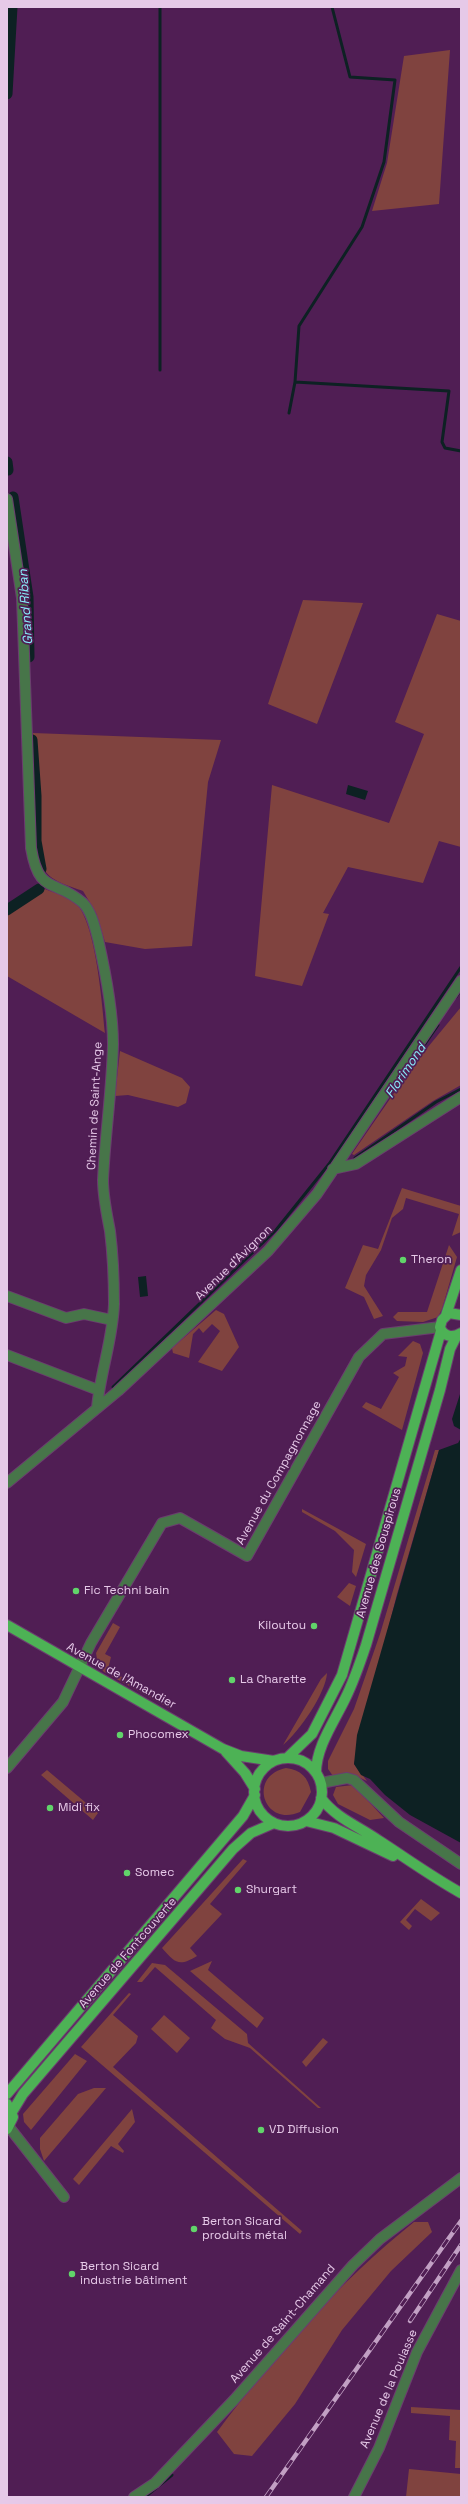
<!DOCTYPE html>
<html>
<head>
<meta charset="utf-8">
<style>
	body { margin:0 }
	#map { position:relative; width:468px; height:2504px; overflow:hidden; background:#501e54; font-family:"Space Grotesk",sans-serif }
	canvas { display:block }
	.frame { position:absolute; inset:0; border:8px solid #e6c9e8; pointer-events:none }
</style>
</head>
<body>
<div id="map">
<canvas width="468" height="2504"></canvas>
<div class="frame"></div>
</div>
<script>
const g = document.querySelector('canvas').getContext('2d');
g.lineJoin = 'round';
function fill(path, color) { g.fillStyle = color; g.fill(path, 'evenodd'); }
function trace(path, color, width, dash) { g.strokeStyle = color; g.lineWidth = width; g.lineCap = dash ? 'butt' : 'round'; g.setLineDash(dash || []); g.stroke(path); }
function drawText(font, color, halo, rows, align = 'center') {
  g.font = font + ' "Space Grotesk",sans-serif'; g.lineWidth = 3.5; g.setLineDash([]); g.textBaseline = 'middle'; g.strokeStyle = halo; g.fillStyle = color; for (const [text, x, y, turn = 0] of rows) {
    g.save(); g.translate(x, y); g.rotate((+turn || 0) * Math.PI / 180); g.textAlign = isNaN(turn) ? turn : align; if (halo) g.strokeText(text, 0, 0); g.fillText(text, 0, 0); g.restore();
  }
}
const green = new Path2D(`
	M 450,50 L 439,204 L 372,211 L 387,163 L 404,56 Z
	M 303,600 L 363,603 L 317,724 L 268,704 Z
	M 437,614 L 461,621 L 461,847 L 439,841 L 423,883 L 348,867 L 323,913 L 329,914 L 302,986 L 255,976 L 272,785 L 389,823 L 424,734 L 395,722 Z
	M 33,733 L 221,740 L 208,782 L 192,946 L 145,949 L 105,942 L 96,913 L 83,891 C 70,886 51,882 44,869 C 32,845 35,763 33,733 Z
	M 45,889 C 54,893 67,895 74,901 C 96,919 102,1004 105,1033 L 7,976 L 7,913 Z
	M 461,1007 L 461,1085 L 433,1101 L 354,1155 L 352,1154 L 414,1064 Z
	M 120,1051 L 182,1078 L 190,1087 L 186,1103 L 178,1107 L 128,1095 L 115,1096 Z
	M 402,1188 L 461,1206 L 461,1232 L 452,1236 L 459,1214 L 406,1198 L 403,1209 L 392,1218 L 381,1250 L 366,1275 L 364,1286 L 383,1316 L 374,1319 L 364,1297 L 345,1288 L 363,1245 L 378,1249 Z
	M 449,1245 L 457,1257 L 442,1309 L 438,1317 L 423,1322 L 397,1321 L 393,1317 L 398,1312 L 427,1312 Z
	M 216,1310 L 224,1314 L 239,1347 L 222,1371 L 198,1362 L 220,1331 L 212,1324 L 203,1333 L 199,1328 L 193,1334 L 189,1358 L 173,1353 L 172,1348 Z
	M 413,1341 L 420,1344 L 423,1353 L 402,1430 L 362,1407 L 366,1402 L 381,1409 L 399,1377 L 393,1373 L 405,1366 L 407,1357 L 398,1356 Z
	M 435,1450 L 439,1450 L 397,1594 L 354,1764 L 367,1781 L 349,1773 L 333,1776 L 328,1769 L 328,1761 L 354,1709 L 380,1634 Z
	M 302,1509 L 366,1544 L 356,1577 L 352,1572 L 354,1550 L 335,1531 L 302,1512 Z
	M 349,1583 L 356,1586 L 350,1606 L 337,1597 Z
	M 113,1623 L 120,1627 L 105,1654 L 111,1657 L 108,1669 L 171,1705 L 169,1708 L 104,1672 L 98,1665 L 96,1653 Z
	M 327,1673 C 326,1693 299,1732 283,1745 L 321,1679 Z
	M 286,1768 C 301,1770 308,1777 311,1792 L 300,1812 C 264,1828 247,1776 286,1768 Z
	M 47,1770 L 98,1813 L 93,1820 L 41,1775 Z
	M 353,1785 L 384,1818 L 370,1820 L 338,1804 L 333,1795 L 336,1787 Z
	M 243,1859 L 247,1861 L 210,1904 L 222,1914 L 190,1948 L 197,1956 C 179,1967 175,1963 162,1948 Z
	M 421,1899 L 440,1913 L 431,1921 L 415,1909 L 406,1920 L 412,1926 L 409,1930 L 400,1922 Z
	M 212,1961 L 208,1970 L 264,2018 L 257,2028 L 190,1971 Z
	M 152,1963 L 165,1965 L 247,2034 L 248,2043 L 321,2108 L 318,2108 L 250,2048 L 225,2039 L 211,2028 L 216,2020 L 155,1967 L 142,1982 L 137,1982 Z
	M 129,1993 L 131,1994 L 113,2015 L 138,2036 L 136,2043 L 113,2067 L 302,2231 L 300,2234 L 81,2047 Z
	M 164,2015 L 190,2038 L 177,2053 L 151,2029 Z
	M 323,2038 L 328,2042 L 306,2067 L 302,2062 Z
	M 75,2054 L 87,2061 L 31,2130 L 24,2122 L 23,2114 Z
	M 94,2088 L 106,2088 L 44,2161 L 40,2149 L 40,2138 L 78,2094 Z
	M 132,2109 L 135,2122 L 118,2144 L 124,2151 L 123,2153 L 111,2146 L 79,2185 L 73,2179 Z
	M 414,2222 L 428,2222 L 432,2232 L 391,2271 L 342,2330 L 295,2404 L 252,2456 L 234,2454 L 217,2432 C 275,2355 339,2282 414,2222 Z
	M 411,2407 L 461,2410 L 461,2468 L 455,2468 L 456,2441 L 449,2440 L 450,2416 L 411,2413 Z
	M 409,2469 L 461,2474 L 461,2497 L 406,2497 Z`);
const water = new Path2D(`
	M 348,785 L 368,791 L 365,800 L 346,794 Z
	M 146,1276 L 148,1296 L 140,1297 L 138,1277 Z
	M 461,1391 L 461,1430 L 454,1426 L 452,1419 Z
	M 461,1438 L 461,1843 L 410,1815 L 385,1795 L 370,1779 L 361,1775 L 354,1764 L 357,1735 L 439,1450 L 458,1443 Z`);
const stream = new Path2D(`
	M 160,370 L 160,7
	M 295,382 L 449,391 L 442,442 L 445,448 L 461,451
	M 289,413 L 295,382 L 299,326 L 362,227 L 384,162 L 395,80 L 350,77 L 332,7
	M 456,997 L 461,990
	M 414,1060 L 438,1025
	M 355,1158 L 436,1102 L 461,1089
	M 113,1387 L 276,1230 L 329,1164 L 461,967
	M 145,2497 L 172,2475`);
const canal = new Path2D(`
	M 7,94 L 12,7
	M 7,462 L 8,470
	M 13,497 L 28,597 L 29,657
	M 32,740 L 36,796 L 36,841 L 41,869
	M 7,910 L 39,889`);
const minor = new Path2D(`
	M 7,499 L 22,598 L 31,848 C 39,896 55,878 83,903 C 92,912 95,928 98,939 C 105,970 113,1013 113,1044 C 112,1090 105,1135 103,1180 C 103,1197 107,1215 110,1231 C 113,1255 114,1280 114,1304 C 113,1339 100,1373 97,1408
	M 333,1169 L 356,1164 L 461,1097
	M 7,1296 L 66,1318 L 84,1314 L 112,1320
	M 7,1355 L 98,1390
	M 7,1483 L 118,1391 L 268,1251 L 317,1194 L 461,981
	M 7,1768 L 63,1702 L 91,1643 L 162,1523 L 180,1518 L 247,1556 L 359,1357 L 383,1334 L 440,1327
	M 321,1783 L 347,1778 L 354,1780 L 399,1822 L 461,1864
	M 9,2127 L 64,2197
	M 134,2497 L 155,2483 L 234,2400 L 353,2265 L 380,2239 L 461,2178
	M 354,2497 L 379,2448 L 417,2352 L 461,2270`);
const major = new Path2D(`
	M 446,1315 L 461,1270
	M 461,1315 L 449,1313 L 442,1320 L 440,1327 C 443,1337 453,1338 461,1333
	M 7,1625 L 223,1749 L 241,1756 L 274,1761
	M 226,1752 L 245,1773 L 255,1789
	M 287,1758 L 312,1734 L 342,1675 L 441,1331
	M254 1792a34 34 0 1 1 68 0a34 34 0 1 1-68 0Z
	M 316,1773 C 316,1747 334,1722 345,1699 C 354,1681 360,1663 366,1645 L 440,1390 L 450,1349 L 457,1335
	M 321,1798 C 336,1818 358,1826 378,1840 C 406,1858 432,1877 461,1893
	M 306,1821 L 334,1828 L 393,1856
	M 7,2094 L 243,1816 L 255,1795
	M 7,2104 L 13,2117 L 7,2129
	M 12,2112 L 23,2094 L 233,1849 L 251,1833 L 274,1823`);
const rail = new Path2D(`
	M 410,2321 L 461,2245
	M 266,2497 L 461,2221`);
const markers = [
	[403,1260,4,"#61d46a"],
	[76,1591,4,"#61d46a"],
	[314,1626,4,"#61d46a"],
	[232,1680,4,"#61d46a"],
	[120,1735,4,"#61d46a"],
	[50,1808,4,"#61d46a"],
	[127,1873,4,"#61d46a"],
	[238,1890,4,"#61d46a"],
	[261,2130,4,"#61d46a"],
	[194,2229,4,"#61d46a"],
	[72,2274,4,"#61d46a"]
];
const streetNames = [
	["Chemin de Saint-Ange",95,1106,-87],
	["Avenue d'Avignon",234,1263,-44],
	["Avenue du Compagnonnage",279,1473,-61],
	["Avenue des Souspirous",379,1553,-74],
	["Avenue de l'Amandier",121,1676,29],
	["Avenue de Fontcouverte",128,1953,-49],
	["Avenue de Saint-Chamand",283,2324,-49],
	["Avenue de la Poulasse",389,2389,-67]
];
const poiNames = [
	["Theron",411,1260],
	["Fic Techni bain",84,1591],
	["Kiloutou",306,1626,"right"],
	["La Charette",240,1680],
	["Phocomex",128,1735],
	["Midi fix",58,1808],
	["Somec",135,1873],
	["Shurgart",246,1890],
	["VD Diffusion",269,2130],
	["Berton Sicard",202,2222],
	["produits métal",202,2236],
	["Berton Sicard",80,2267],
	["industrie bâtiment",80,2281]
];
const waterNames = [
	["Grand Riban",26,607,-94],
	["Florimond",406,1071,-56]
];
fill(green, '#80433f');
fill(water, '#0d2123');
trace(stream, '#0d2123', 3);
trace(canal, '#0d2123', 11);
trace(minor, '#6b3d6f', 12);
trace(major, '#6b3d6f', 12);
trace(minor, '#477549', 10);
trace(major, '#4db255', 10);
trace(rail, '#c2a0c4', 4.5);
trace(rail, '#501e54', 3, [9]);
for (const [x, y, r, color] of markers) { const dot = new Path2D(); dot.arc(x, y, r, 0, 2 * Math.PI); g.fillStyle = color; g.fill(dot); trace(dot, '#501e54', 1.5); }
drawText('12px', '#e6c9e8', '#501e54', streetNames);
drawText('12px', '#e6c9e8', '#501e54', poiNames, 'left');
drawText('italic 13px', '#89eefa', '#501e54', waterNames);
</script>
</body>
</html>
